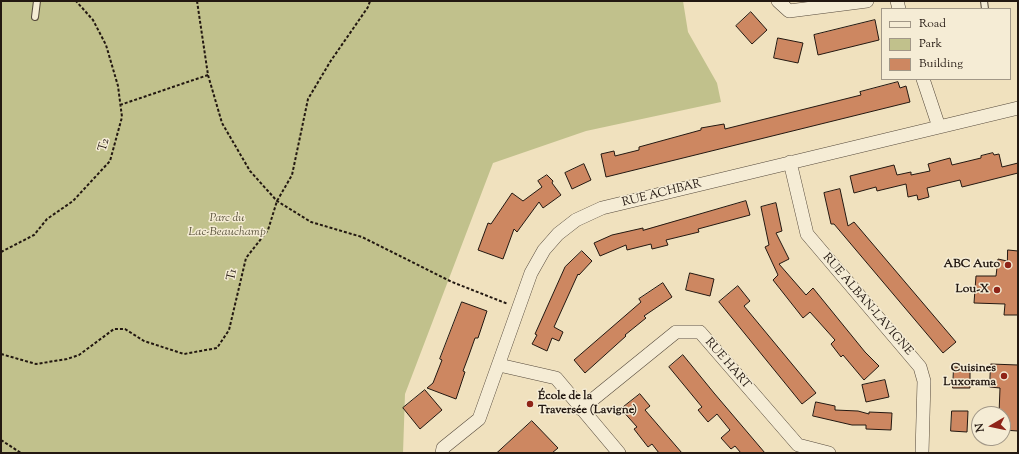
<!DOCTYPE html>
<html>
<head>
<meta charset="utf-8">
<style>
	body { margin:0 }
	#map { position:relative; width:1019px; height:454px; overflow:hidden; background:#f0e1be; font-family:"Sorts Mill Goudy",serif }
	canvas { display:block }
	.frame { position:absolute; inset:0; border:2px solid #231811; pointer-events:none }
	.legend { position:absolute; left:881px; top:8px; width:130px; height:72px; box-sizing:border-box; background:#f5ecd5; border:1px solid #a19787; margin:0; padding:5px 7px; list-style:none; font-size:12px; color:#231811 }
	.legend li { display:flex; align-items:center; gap:8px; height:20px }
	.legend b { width:20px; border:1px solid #a19787 }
	.north { position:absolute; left:971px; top:406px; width:40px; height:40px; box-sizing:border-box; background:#f5ecd5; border:1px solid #a19787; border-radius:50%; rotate:261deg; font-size:11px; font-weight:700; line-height:16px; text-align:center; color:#231811 }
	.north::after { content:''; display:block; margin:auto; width:14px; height:18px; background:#8f2418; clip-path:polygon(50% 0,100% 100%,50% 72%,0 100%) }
</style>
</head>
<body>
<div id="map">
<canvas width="1019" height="454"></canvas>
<div class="frame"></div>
<ul class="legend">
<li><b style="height:5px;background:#f5ecd5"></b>Road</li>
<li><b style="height:11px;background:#c1c18c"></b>Park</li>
<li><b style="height:11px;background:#cd8761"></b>Building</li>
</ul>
<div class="north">N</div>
</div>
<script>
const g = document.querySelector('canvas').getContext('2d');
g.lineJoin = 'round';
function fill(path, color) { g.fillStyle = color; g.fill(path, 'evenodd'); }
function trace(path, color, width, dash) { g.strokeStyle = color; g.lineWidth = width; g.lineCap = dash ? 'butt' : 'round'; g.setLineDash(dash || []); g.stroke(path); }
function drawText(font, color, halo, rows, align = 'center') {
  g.font = font + ' "Sorts Mill Goudy",serif'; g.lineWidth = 3; g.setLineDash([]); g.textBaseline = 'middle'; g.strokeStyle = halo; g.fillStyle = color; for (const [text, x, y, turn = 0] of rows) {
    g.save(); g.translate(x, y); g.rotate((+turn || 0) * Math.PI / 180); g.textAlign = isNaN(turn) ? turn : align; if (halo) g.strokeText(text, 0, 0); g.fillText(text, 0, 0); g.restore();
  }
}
const green = new Path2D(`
	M 1,1 L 683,1 L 688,32 L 717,83 L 721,102 L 586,131 L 493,163 L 405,394 L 403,453 L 1,453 Z`);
const building = new Path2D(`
	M 751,12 L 767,30 L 752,44 L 736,26 Z
	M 875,20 L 879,40 L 818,55 L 814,35 Z
	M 778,38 L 803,43 L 798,63 L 774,58 Z
	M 898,82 L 900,88 L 906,86 L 910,102 L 606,177 L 601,154 L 614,151 L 615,156 L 639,150 L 639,147 L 701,130 L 701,128 L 724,124 L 725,129 L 861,95 L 860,92 Z
	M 993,153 L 994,155 L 999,154 L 1002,167 L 1018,163 L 1018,173 L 962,187 L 960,180 L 927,188 L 929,197 L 918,200 L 917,195 L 908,197 L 906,184 L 877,191 L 876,187 L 854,193 L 850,176 L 894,165 L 897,175 L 911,172 L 911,175 L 930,171 L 928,164 L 950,158 L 952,165 L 981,158 L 981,156 Z
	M 584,164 L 591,180 L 572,189 L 565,173 Z
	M 547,175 L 553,181 L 552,183 L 561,195 L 543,208 L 539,202 L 517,232 L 514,229 L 503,259 L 478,250 L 488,223 L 491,224 L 512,193 L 523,201 L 542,187 L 538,181 Z
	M 840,189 L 848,226 L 854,222 L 956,342 L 943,353 L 834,224 L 831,224 L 824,193 Z
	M 746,201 L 750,215 L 698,229 L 699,232 L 666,240 L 668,245 L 652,249 L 651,244 L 627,250 L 626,245 L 600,256 L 594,243 L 612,235 L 643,228 L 643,230 Z
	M 776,203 L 782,231 L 776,233 L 789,259 L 779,264 L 806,295 L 813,288 L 865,352 L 879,366 L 864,380 L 843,355 L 841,357 L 831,344 L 835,340 L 810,312 L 803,318 L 773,280 L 778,275 L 765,247 L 769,245 L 761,207 Z
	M 1008,250 L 1018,251 L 1018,315 L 1004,315 L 1005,304 L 974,303 L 976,276 L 996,276 L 998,259 L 1007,261 Z
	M 582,251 L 592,261 L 579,275 L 578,274 L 554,327 L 563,332 L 559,341 L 552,338 L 547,351 L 532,344 L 537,335 L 535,334 L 565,267 Z
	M 690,273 L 714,279 L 710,296 L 686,290 Z
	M 663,283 L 672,297 L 644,316 L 646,318 L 625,335 L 626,336 L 585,373 L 574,360 L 641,302 L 639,299 Z
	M 738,286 L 750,301 L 744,306 L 816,393 L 802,404 L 719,302 Z
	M 462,302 L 487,311 L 478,338 L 475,338 L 469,355 L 463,371 L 465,372 L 456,399 L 427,388 L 433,383 L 442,360 L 440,359 Z
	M 683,355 L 714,393 L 765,453 L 741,453 L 735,446 L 731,449 L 721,438 L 730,430 L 717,414 L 708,422 L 698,410 L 702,407 L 669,367 Z
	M 991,364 L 1018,365 L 1018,431 L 1003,430 L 1003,414 L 999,414 L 1000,388 L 990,387 Z
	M 954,367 L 970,368 L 970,388 L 953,388 Z
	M 885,380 L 889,397 L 866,402 L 862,385 Z
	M 425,390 L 442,410 L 420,429 L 403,408 Z
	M 640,394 L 650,406 L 645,410 L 682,453 L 659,453 L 652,444 L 648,447 L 634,429 L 637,427 L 621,409 Z
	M 816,402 L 835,406 L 835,410 L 858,411 L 869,414 L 869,412 L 892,413 L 891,430 L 866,429 L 866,425 L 852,425 L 813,416 Z
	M 952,411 L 968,411 L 967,432 L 951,431 Z
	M 532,421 L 558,448 L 552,453 L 497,453 Z`);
const path = new Path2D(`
	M 197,1 L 208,75 L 222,123 L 250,171 L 277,201 L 311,222 L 362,237 L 452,282 L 508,304
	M 120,105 L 208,75
	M 1,252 L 34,235 L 47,219 L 73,201 L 110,161 L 122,117 L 118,86 L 106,45 L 93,20 L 76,1
	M 1,354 L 36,364 L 67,359 L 79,355 L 114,329 L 125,329 L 144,341 L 184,354 L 217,348 L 229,330 L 246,258 L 268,230 L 277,201 L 292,175 L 308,99 L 330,62 L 368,7 L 370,1
	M 1,440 L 21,453`);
const service = new Path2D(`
	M 984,1 L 985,9
	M 35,17 L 37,1`);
const minor = new Path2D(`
	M 778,1 L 789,11 L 867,1
	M 897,1 L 899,9
	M 923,79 L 939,127
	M 790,162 L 807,234 L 920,367 L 924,381 L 922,453
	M 499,365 L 556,378 L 619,453
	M 581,409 L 676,332 L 700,332 L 798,445 L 829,453
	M 442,453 L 443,448 L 479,419 L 531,273 L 544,250 L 558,234 L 576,220 L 602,208 L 1018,108`);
const markers = [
	[1008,265,4,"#8f2418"],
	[997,290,4,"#8f2418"],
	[1004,376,4,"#8f2418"],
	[530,404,4,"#8f2418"]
];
const streetNames = [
	["T2",105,145,-75],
	["RUE ACHBAR",662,194,-14],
	["T1",233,275,-77],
	["RUE ALBAN-LAVIGNE",867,305,49],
	["RUE HART",727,364,49]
];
const parkNames = [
	["Parc du",227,219],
	["Lac-Beauchamp",227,233]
];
const poiNames = [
	["ABC Auto",1000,265],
	["Lou-X",989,290],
	["Cuisines",996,369],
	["Luxorama",996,383],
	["École de la",538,397,"left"],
	["Traversée (Lavigne)",538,411,"left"]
];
fill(green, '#c1c18c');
fill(building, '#cd8761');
trace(building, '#231811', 1);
trace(service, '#564a3c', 8);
trace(minor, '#564a3c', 14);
trace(path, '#231811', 2, [3, 2]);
trace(service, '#f5ecd5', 6);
trace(minor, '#f5ecd5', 13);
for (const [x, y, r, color] of markers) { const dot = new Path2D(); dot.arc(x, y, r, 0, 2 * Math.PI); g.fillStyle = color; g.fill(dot); trace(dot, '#f5ecd5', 1.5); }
drawText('12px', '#231811', '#f5ecd5', streetNames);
drawText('italic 12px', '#5a533c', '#f5ecd5', parkNames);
drawText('bold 12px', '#231811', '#f5ecd5', poiNames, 'right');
</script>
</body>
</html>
